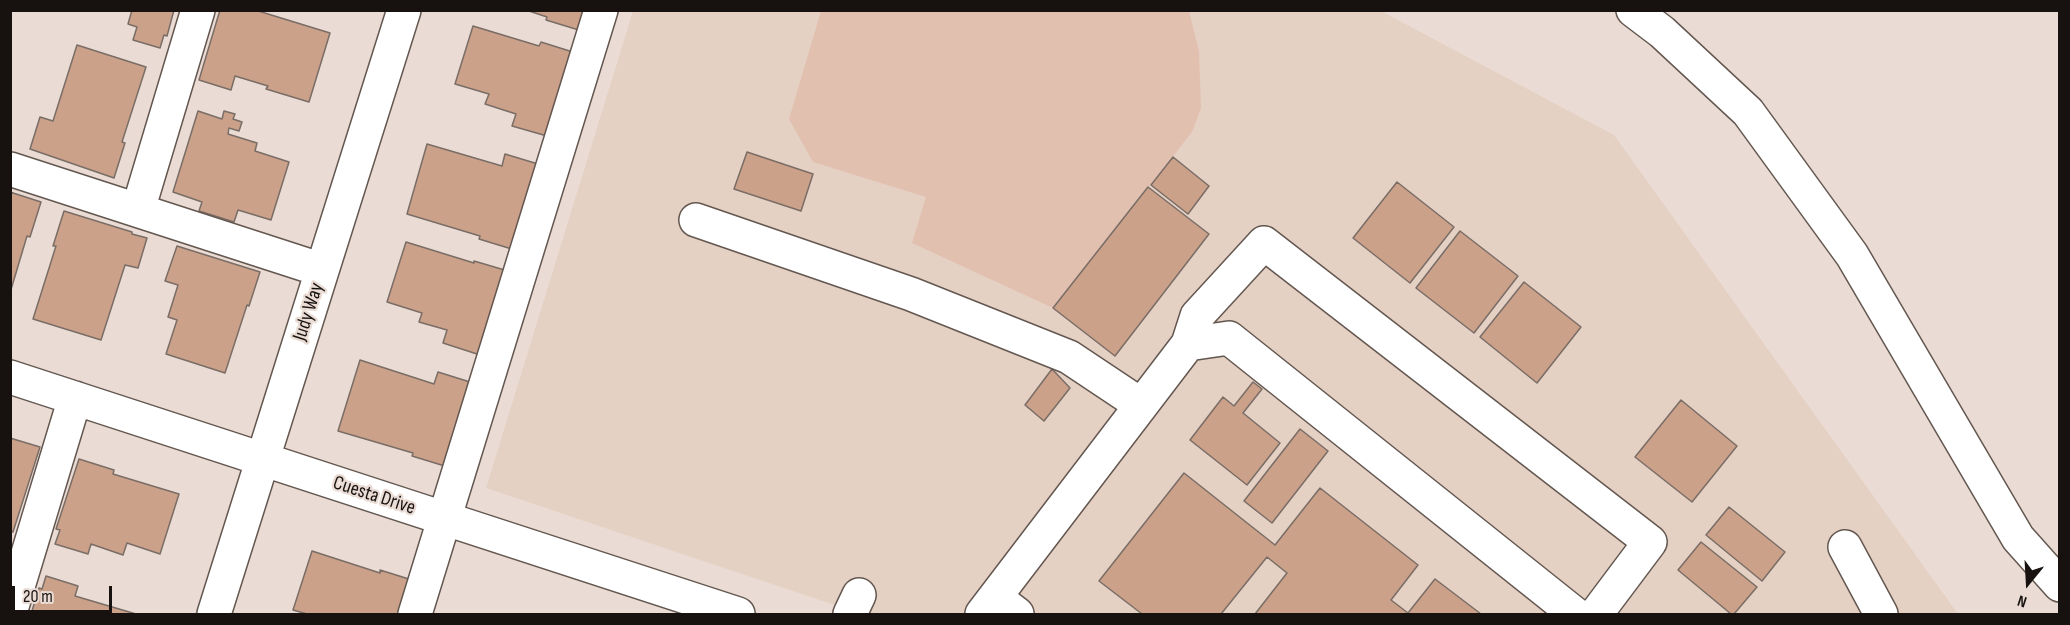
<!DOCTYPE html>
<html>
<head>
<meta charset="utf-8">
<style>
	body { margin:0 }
	#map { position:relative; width:2070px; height:625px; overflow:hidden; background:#eadcd4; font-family:"Sofia Sans Condensed",sans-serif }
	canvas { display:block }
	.frame { position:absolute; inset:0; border:12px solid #171210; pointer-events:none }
	.north { position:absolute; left:1998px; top:553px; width:60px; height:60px; -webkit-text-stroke:4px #eadcd4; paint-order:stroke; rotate:198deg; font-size:16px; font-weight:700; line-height:24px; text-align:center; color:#171210 }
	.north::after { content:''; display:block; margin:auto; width:21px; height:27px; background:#171210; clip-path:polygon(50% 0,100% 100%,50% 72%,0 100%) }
	.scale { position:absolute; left:12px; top:586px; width:100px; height:27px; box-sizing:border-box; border:3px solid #171210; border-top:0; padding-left:8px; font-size:18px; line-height:21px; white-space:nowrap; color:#171210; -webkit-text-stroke:4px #eadcd4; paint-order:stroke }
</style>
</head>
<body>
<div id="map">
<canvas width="2070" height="625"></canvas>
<div class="frame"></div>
<div class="north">N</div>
<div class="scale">20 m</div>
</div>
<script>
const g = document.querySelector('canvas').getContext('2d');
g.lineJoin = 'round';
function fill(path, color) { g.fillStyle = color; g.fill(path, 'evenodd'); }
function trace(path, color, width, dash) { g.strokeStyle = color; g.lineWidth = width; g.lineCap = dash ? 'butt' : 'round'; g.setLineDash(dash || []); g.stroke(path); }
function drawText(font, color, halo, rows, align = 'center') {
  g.font = font + ' "Sofia Sans Condensed",sans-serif'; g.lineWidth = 4.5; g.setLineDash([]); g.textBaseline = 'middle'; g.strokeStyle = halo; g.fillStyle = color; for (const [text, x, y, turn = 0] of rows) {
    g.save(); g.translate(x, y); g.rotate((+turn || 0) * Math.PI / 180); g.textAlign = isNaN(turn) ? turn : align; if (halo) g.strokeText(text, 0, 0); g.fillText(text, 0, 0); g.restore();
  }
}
const built = new Path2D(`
	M 633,11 L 1381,11 L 1614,135 L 1958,614 L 861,614 L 486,488 Z`);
const green = new Path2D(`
	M 821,11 L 1189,11 L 1199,51 L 1201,108 L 1192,132 L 1053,308 L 912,243 L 926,197 L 813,162 L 789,119 Z`);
const building = new Path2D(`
	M 132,10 L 174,10 L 167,36 L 164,35 L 160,48 L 133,40 L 137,27 L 128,24 Z
	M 220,10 L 255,10 L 330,33 L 309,102 L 266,89 L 268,86 L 235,76 L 231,90 L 199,80 Z
	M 526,10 L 589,10 L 582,31 L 546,20 L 547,17 Z
	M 473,26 L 539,46 L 541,42 L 576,53 L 547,136 L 512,126 L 516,114 L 485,104 L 489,94 L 455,84 Z
	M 77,45 L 146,67 L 122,142 L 125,143 L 114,178 L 30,149 L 40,117 L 53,121 Z
	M 198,111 L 222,119 L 224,111 L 235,114 L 233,119 L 242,122 L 239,131 L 229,128 L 228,134 L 257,143 L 255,151 L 289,162 L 271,220 L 238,210 L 234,222 L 199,211 L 202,202 L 173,192 Z
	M 427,144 L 502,166 L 505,154 L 538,164 L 515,250 L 479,239 L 480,236 L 407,214 Z
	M 747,152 L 813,174 L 801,211 L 734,189 Z
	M 1173,157 L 1209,186 L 1188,214 L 1151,185 Z
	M 1397,182 L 1454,227 L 1410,283 L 1353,238 Z
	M 1148,187 L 1209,234 L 1115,356 L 1053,308 Z
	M 10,192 L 41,202 L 30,237 L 27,236 L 10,293 Z
	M 64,211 L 132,232 L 132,234 L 147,238 L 138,268 L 125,265 L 101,340 L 33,319 L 56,246 L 53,246 Z
	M 1460,231 L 1518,276 L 1474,333 L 1416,288 Z
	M 406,242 L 474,263 L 474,261 L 508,271 L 480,355 L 443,343 L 447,330 L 419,322 L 422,313 L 387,302 Z
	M 177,246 L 260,272 L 249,306 L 247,305 L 225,373 L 166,354 L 177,320 L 168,317 L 178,285 L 165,281 Z
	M 1524,282 L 1581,327 L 1537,383 L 1480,337 Z
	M 360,360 L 434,384 L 438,372 L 470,382 L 448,467 L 412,456 L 413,453 L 338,431 Z
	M 1052,369 L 1070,388 L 1044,421 L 1025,405 Z
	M 1253,382 L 1262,389 L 1243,413 L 1280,443 L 1247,485 L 1190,440 L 1223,397 L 1234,406 Z
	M 1681,400 L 1737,446 L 1692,502 L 1635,457 Z
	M 1300,429 L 1328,451 L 1272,523 L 1244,501 Z
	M 10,438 L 40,447 L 13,532 L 10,531 Z
	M 79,459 L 114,470 L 113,474 L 179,494 L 160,554 L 127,543 L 123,555 L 91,544 L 88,554 L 55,544 L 60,530 L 56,529 Z
	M 1184,473 L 1275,545 L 1320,488 L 1418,565 L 1391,600 L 1408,613 L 1435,579 L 1481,614 L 1255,614 L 1287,573 L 1267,557 L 1221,614 L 1142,614 L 1099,581 Z
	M 1729,507 L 1785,552 L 1762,581 L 1706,535 Z
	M 1701,542 L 1757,587 L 1734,614 L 1731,614 L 1678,570 Z
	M 312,551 L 380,573 L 380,570 L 412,580 L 400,614 L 307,614 L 293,610 Z
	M 46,576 L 78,586 L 75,596 L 136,614 L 31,614 L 39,588 L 42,589 Z`);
const minor = new Path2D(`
	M 10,169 L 322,270
	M 138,210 L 198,10
	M 696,220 L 911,294 L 1069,357 L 1141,405
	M 1188,344 L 1229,338 L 1575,614
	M 10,377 L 738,614
	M 1845,547 L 1881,614
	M 995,597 L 1017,614
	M 10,613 L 75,398
	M 214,614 L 404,10
	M 415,614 L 601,10
	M 850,614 L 859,595
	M 982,614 L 1188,344 L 1197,316 L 1264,243 L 1650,542 L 1596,614`);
const highway = new Path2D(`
	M 1633,10 L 1662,32 L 1748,112 L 1852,255 L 2018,538 L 2060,585`);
const streetNames = [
	["Judy Way",309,312,-72],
	["Cuesta Drive",374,496,18]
];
fill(built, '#e5d0c4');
fill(green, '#e2c0af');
fill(building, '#cca18a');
trace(building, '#796d66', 1.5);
trace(minor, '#635750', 36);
trace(highway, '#635750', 36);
trace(minor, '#fff', 33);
trace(highway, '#fff', 33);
drawText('20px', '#171210', '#eadcd4', streetNames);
</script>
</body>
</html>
